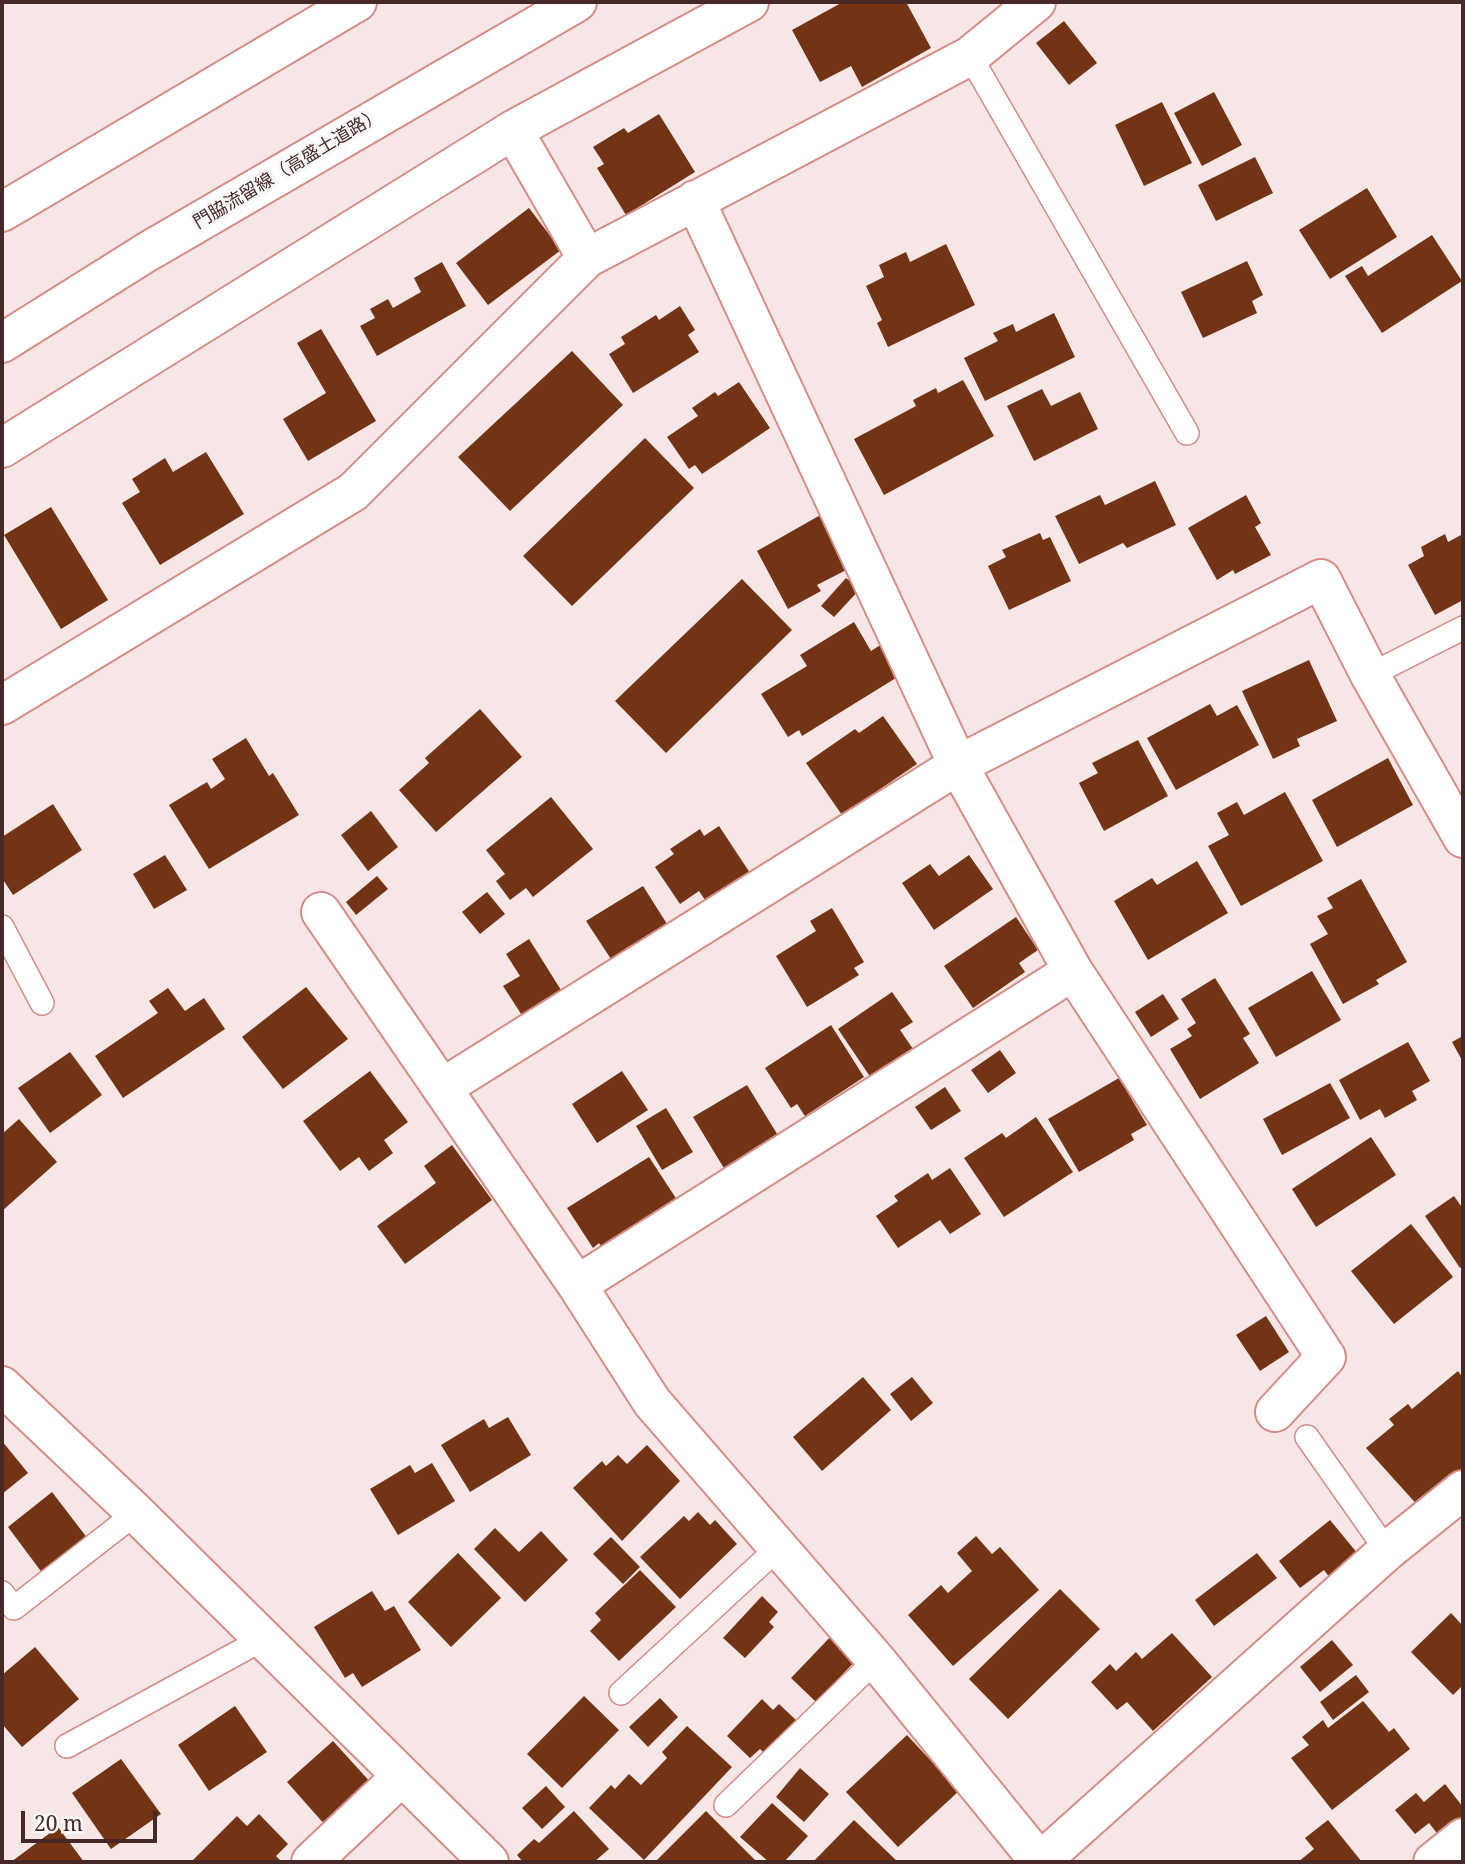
<!DOCTYPE html>
<html>
<head>
<meta charset="utf-8">
<style>
	body { margin:0 }
	#map { position:relative; width:1465px; height:1864px; overflow:hidden; background:#f6e6e5; font-family:"Noto Serif",serif }
	canvas { display:block }
	.frame { position:absolute; inset:0; border:4px solid #462927; pointer-events:none }
	.scale { position:absolute; left:21px; top:1811px; width:136px; height:32px; box-sizing:border-box; border:4px solid #462927; border-top:0; padding-left:9px; font-size:21px; line-height:24px; white-space:nowrap; color:#462927; -webkit-text-stroke:5px #f8f8f8; paint-order:stroke }
</style>
</head>
<body>
<div id="map">
<canvas width="1465" height="1864"></canvas>
<div class="frame"></div>
<div class="scale">20 m</div>
</div>
<script>
const g = document.querySelector('canvas').getContext('2d');
g.lineJoin = 'round';
function fill(path, color) { g.fillStyle = color; g.fill(path, 'evenodd'); }
function trace(path, color, width, dash) { g.strokeStyle = color; g.lineWidth = width; g.lineCap = dash ? 'butt' : 'round'; g.setLineDash(dash || []); g.stroke(path); }
function drawText(font, color, halo, rows, align = 'center') {
  g.font = font + ' "Noto Serif","Noto Sans JP",serif'; g.lineWidth = 7; g.setLineDash([]); g.textBaseline = 'middle'; g.strokeStyle = halo; g.fillStyle = color; for (const [text, x, y, turn = 0] of rows) {
    g.save(); g.translate(x, y); g.rotate((+turn || 0) * Math.PI / 180); g.textAlign = isNaN(turn) ? turn : align; if (halo) g.strokeText(text, 0, 0); g.fillText(text, 0, 0); g.restore();
  }
}
const building = new Path2D(`
	M 843,2 L 906,2 L 931,48 L 862,87 L 851,66 L 820,82 L 792,30 Z
	M 1064,21 L 1097,63 L 1069,85 L 1036,43 Z
	M 1214,92 L 1242,145 L 1202,166 L 1174,113 Z
	M 1162,102 L 1192,163 L 1144,186 L 1115,125 Z
	M 659,114 L 695,172 L 626,215 L 597,168 L 604,164 L 593,147 L 624,128 L 628,133 Z
	M 1255,157 L 1273,193 L 1216,221 L 1198,185 Z
	M 1367,188 L 1397,237 L 1330,279 L 1299,230 Z
	M 529,208 L 561,250 L 488,305 L 456,263 Z
	M 1432,235 L 1462,281 L 1382,333 L 1345,276 L 1362,266 L 1368,276 Z
	M 946,244 L 975,305 L 888,347 L 877,323 L 882,320 L 866,286 L 884,277 L 879,265 L 906,252 L 910,262 Z
	M 1247,261 L 1263,295 L 1252,301 L 1257,313 L 1203,338 L 1181,292 Z
	M 442,262 L 466,306 L 377,356 L 360,326 L 375,318 L 370,309 L 388,299 L 393,308 L 421,292 L 414,278 Z
	M 680,306 L 695,330 L 688,335 L 699,352 L 633,393 L 609,354 L 625,344 L 621,337 L 656,315 L 659,320 Z
	M 1054,313 L 1075,357 L 985,401 L 964,358 L 998,341 L 993,333 L 1013,324 L 1016,332 Z
	M 321,329 L 376,421 L 308,461 L 283,419 L 326,393 L 297,343 Z
	M 572,351 L 623,405 L 510,511 L 458,457 Z
	M 963,380 L 994,436 L 884,495 L 854,439 L 916,406 L 913,400 L 936,388 L 938,393 Z
	M 739,382 L 770,428 L 702,474 L 695,465 L 689,469 L 667,437 L 698,416 L 692,408 L 715,392 L 718,396 Z
	M 1042,389 L 1051,406 L 1080,392 L 1098,429 L 1034,461 L 1007,406 Z
	M 645,438 L 694,488 L 572,606 L 523,556 Z
	M 206,452 L 244,514 L 160,565 L 122,503 L 140,492 L 132,479 L 165,458 L 173,472 Z
	M 1155,481 L 1176,525 L 1127,548 L 1123,543 L 1079,564 L 1055,516 L 1100,495 L 1105,505 Z
	M 1246,495 L 1261,523 L 1255,527 L 1271,555 L 1235,574 L 1233,570 L 1217,580 L 1188,528 Z
	M 51,507 L 108,600 L 61,629 L 4,535 Z
	M 824,513 L 852,567 L 817,585 L 821,591 L 788,609 L 757,551 Z
	M 1040,533 L 1043,540 L 1050,537 L 1071,581 L 1009,610 L 988,566 L 1006,557 L 1002,550 Z
	M 1445,534 L 1448,542 L 1463,534 L 1463,600 L 1435,615 L 1408,565 L 1424,556 L 1421,547 Z
	M 846,578 L 860,589 L 834,617 L 821,606 Z
	M 742,579 L 792,630 L 666,753 L 615,701 Z
	M 854,622 L 871,651 L 885,642 L 904,673 L 802,736 L 799,730 L 788,737 L 761,694 L 807,666 L 800,655 Z
	M 1309,660 L 1337,721 L 1297,739 L 1300,746 L 1273,759 L 1242,691 Z
	M 1210,704 L 1217,716 L 1237,705 L 1259,745 L 1176,790 L 1147,738 Z
	M 480,709 L 522,757 L 436,832 L 399,790 L 429,763 L 425,758 Z
	M 883,716 L 917,764 L 842,815 L 806,763 L 855,729 L 859,733 Z
	M 246,738 L 269,776 L 273,773 L 299,815 L 209,869 L 169,805 L 207,782 L 211,789 L 225,779 L 212,759 Z
	M 1138,740 L 1168,796 L 1104,831 L 1079,783 L 1098,773 L 1092,763 Z
	M 1388,758 L 1413,805 L 1337,847 L 1312,800 Z
	M 1285,792 L 1323,861 L 1241,906 L 1208,846 L 1229,835 L 1217,813 L 1237,802 L 1244,815 Z
	M 551,797 L 593,849 L 533,897 L 526,888 L 510,900 L 496,881 L 505,874 L 486,850 Z
	M 53,804 L 82,850 L 13,895 L 2,878 L 2,837 Z
	M 371,811 L 398,847 L 368,871 L 341,835 Z
	M 719,826 L 750,873 L 707,903 L 699,891 L 680,904 L 655,867 L 674,854 L 670,849 L 700,829 L 704,836 Z
	M 165,855 L 187,890 L 154,909 L 133,874 Z
	M 969,855 L 993,889 L 934,930 L 902,883 L 930,864 L 939,876 Z
	M 1197,861 L 1228,913 L 1148,960 L 1114,901 L 1152,878 L 1157,885 Z
	M 377,876 L 388,889 L 356,915 L 346,902 Z
	M 1361,879 L 1407,962 L 1376,980 L 1379,984 L 1343,1004 L 1310,944 L 1328,934 L 1317,916 L 1333,908 L 1327,898 Z
	M 643,886 L 667,924 L 611,959 L 586,921 Z
	M 487,892 L 505,914 L 480,934 L 462,912 Z
	M 832,908 L 864,962 L 854,968 L 859,975 L 807,1007 L 776,956 L 816,931 L 810,921 Z
	M 1016,917 L 1038,950 L 1019,963 L 1025,972 L 973,1008 L 944,966 Z
	M 529,939 L 566,998 L 527,1023 L 503,986 L 520,976 L 506,954 Z
	M 1312,971 L 1341,1020 L 1276,1057 L 1248,1008 Z
	M 1215,978 L 1250,1034 L 1243,1038 L 1259,1063 L 1200,1099 L 1170,1049 L 1192,1036 L 1187,1029 L 1196,1023 L 1181,999 Z
	M 306,987 L 348,1039 L 283,1089 L 242,1037 Z
	M 168,988 L 185,1011 L 204,998 L 225,1029 L 123,1098 L 95,1056 L 158,1013 L 149,1001 Z
	M 892,992 L 913,1022 L 900,1030 L 913,1049 L 871,1078 L 838,1029 Z
	M 1163,994 L 1179,1019 L 1151,1037 L 1135,1012 Z
	M 831,1025 L 864,1077 L 805,1116 L 797,1104 L 791,1108 L 765,1068 Z
	M 1463,1036 L 1463,1062 L 1452,1042 Z
	M 1408,1042 L 1430,1081 L 1412,1091 L 1417,1100 L 1385,1118 L 1380,1109 L 1360,1120 L 1339,1080 Z
	M 1000,1050 L 1016,1073 L 988,1093 L 971,1070 Z
	M 70,1052 L 102,1095 L 50,1133 L 18,1088 Z
	M 370,1071 L 408,1122 L 384,1140 L 393,1153 L 369,1171 L 359,1157 L 340,1171 L 303,1121 Z
	M 622,1071 L 648,1110 L 597,1143 L 572,1104 Z
	M 1119,1078 L 1147,1125 L 1131,1134 L 1134,1140 L 1079,1172 L 1048,1119 Z
	M 1330,1083 L 1350,1118 L 1282,1155 L 1263,1119 Z
	M 747,1085 L 779,1137 L 725,1170 L 693,1117 Z
	M 945,1087 L 961,1111 L 931,1130 L 915,1107 Z
	M 666,1108 L 693,1152 L 662,1170 L 636,1126 Z
	M 1036,1117 L 1073,1172 L 1004,1217 L 964,1158 L 1002,1133 L 1006,1138 Z
	M 19,1119 L 57,1162 L 2,1211 L 2,1134 Z
	M 1371,1137 L 1396,1175 L 1316,1227 L 1292,1189 Z
	M 452,1145 L 492,1200 L 405,1264 L 377,1226 L 436,1183 L 424,1166 Z
	M 649,1157 L 681,1206 L 607,1255 L 599,1243 L 593,1248 L 567,1208 Z
	M 950,1168 L 981,1214 L 950,1234 L 940,1220 L 898,1248 L 876,1216 L 898,1201 L 894,1196 L 928,1173 L 932,1180 Z
	M 1454,1196 L 1463,1209 L 1463,1266 L 1460,1268 L 1425,1216 Z
	M 1411,1224 L 1453,1277 L 1394,1324 L 1351,1271 Z
	M 1266,1316 L 1289,1352 L 1260,1371 L 1236,1335 Z
	M 1458,1371 L 1463,1378 L 1463,1473 L 1420,1508 L 1366,1448 L 1394,1425 L 1389,1419 L 1408,1404 L 1412,1409 Z
	M 863,1377 L 891,1410 L 822,1471 L 793,1437 Z
	M 912,1377 L 933,1403 L 911,1421 L 890,1394 Z
	M 508,1417 L 531,1455 L 470,1492 L 441,1445 L 484,1419 L 489,1428 Z
	M 2,1441 L 28,1473 L 2,1494 Z
	M 647,1445 L 680,1481 L 622,1541 L 573,1488 L 602,1461 L 606,1466 L 618,1455 L 627,1464 Z
	M 432,1463 L 455,1501 L 398,1535 L 370,1489 L 410,1465 L 415,1473 Z
	M 52,1492 L 88,1539 L 43,1574 L 8,1527 Z
	M 698,1512 L 710,1525 L 715,1520 L 737,1544 L 680,1599 L 640,1557 L 684,1516 L 689,1521 Z
	M 1330,1520 L 1358,1554 L 1330,1578 L 1324,1570 L 1300,1588 L 1279,1561 Z
	M 495,1528 L 519,1552 L 541,1531 L 568,1560 L 525,1602 L 474,1549 Z
	M 976,1536 L 992,1554 L 1000,1547 L 1039,1590 L 953,1666 L 908,1615 L 941,1585 L 948,1593 L 972,1571 L 957,1553 Z
	M 611,1537 L 640,1567 L 623,1584 L 593,1554 Z
	M 458,1553 L 501,1598 L 451,1647 L 408,1602 Z
	M 1257,1553 L 1277,1578 L 1214,1626 L 1195,1600 Z
	M 640,1570 L 676,1607 L 619,1661 L 590,1631 L 601,1620 L 595,1613 Z
	M 1060,1589 L 1100,1629 L 1008,1719 L 969,1679 Z
	M 372,1591 L 385,1611 L 394,1606 L 421,1650 L 362,1687 L 353,1673 L 345,1678 L 314,1627 Z
	M 762,1596 L 778,1612 L 769,1622 L 774,1627 L 745,1658 L 723,1638 Z
	M 1451,1613 L 1463,1626 L 1463,1685 L 1453,1695 L 1411,1652 Z
	M 835,1632 L 860,1656 L 816,1702 L 791,1678 Z
	M 1172,1633 L 1212,1677 L 1153,1731 L 1127,1702 L 1117,1710 L 1091,1682 L 1110,1664 L 1116,1671 L 1136,1652 L 1142,1659 Z
	M 1332,1640 L 1353,1665 L 1320,1692 L 1300,1667 Z
	M 35,1647 L 79,1699 L 22,1747 L 2,1724 L 2,1675 Z
	M 1356,1675 L 1369,1692 L 1333,1720 L 1320,1702 Z
	M 584,1696 L 619,1730 L 562,1788 L 527,1754 Z
	M 660,1698 L 678,1717 L 648,1747 L 629,1727 Z
	M 762,1699 L 773,1710 L 779,1704 L 797,1721 L 765,1754 L 760,1749 L 750,1758 L 727,1736 Z
	M 1363,1701 L 1389,1732 L 1394,1728 L 1410,1749 L 1332,1810 L 1291,1758 L 1309,1745 L 1302,1737 L 1323,1720 L 1328,1728 Z
	M 235,1706 L 267,1752 L 209,1791 L 178,1745 Z
	M 687,1726 L 732,1767 L 644,1860 L 589,1808 L 611,1785 L 615,1789 L 629,1774 L 641,1785 L 667,1758 L 662,1752 Z
	M 907,1735 L 959,1791 L 898,1847 L 846,1792 Z
	M 333,1741 L 372,1784 L 326,1826 L 287,1782 Z
	M 121,1759 L 161,1814 L 111,1849 L 72,1793 Z
	M 800,1768 L 829,1794 L 804,1822 L 776,1797 Z
	M 1445,1784 L 1463,1807 L 1463,1818 L 1440,1837 L 1429,1823 L 1415,1834 L 1395,1810 L 1416,1793 L 1424,1802 Z
	M 546,1786 L 565,1807 L 542,1829 L 522,1808 Z
	M 772,1803 L 808,1836 L 784,1862 L 769,1862 L 740,1837 Z
	M 574,1811 L 609,1849 L 594,1862 L 523,1862 L 517,1855 L 534,1839 L 539,1843 Z
	M 706,1811 L 757,1862 L 655,1862 Z
	M 259,1814 L 288,1844 L 276,1856 L 282,1862 L 191,1862 L 237,1816 L 247,1826 Z
	M 854,1820 L 898,1862 L 813,1862 Z
	M 1328,1820 L 1362,1862 L 1298,1862 L 1314,1849 L 1305,1838 Z
	M 58,1827 L 84,1862 L 11,1862 Z`);
const lane = new Path2D(`
	M 970,56 L 1187,433
	M 1370,675 L 1463,628
	M 2,927 L 42,1003
	M 1307,1437 L 1387,1551
	M 2,1593 L 14,1608 L 136,1513
	M 621,1693 L 778,1548
	M 67,1746 L 263,1639
	M 726,1805 L 876,1660`);
const street = new Path2D(`
	M 513,130 L 587,258
	M 695,200 L 958,765 L 1073,971 L 1326,1357 L 1275,1412
	M 2,212 L 357,2
	M 2,448 L 513,130 L 749,2
	M 2,705 L 353,492 L 587,258 L 970,56 L 1036,2
	M 321,912 L 577,1285 L 652,1402 L 876,1660 L 1040,1862
	M 442,1088 L 958,765 L 1321,579 L 1370,675 L 1463,838
	M 577,1285 L 1073,971
	M 2,1386 L 136,1513 L 489,1862
	M 311,1862 L 402,1776
	M 1040,1862 L 1387,1551 L 1463,1490
	M 1433,1862 L 1463,1838`);
const secondary = new Path2D(`
	M 2,343 L 147,252 L 577,2`);
const streetNames = [
	["門脇流留線（高盛土道路）",288,169,-31]
];
fill(building, '#723415');
trace(lane, '#d48d87', 26);
trace(street, '#d48d87', 42);
trace(secondary, '#d48d87', 42);
trace(lane, '#fff', 23);
trace(street, '#fff', 38);
trace(secondary, '#fff', 38);
drawText('18px', '#462927', '#f8f8f8', streetNames);
</script>
</body>
</html>
